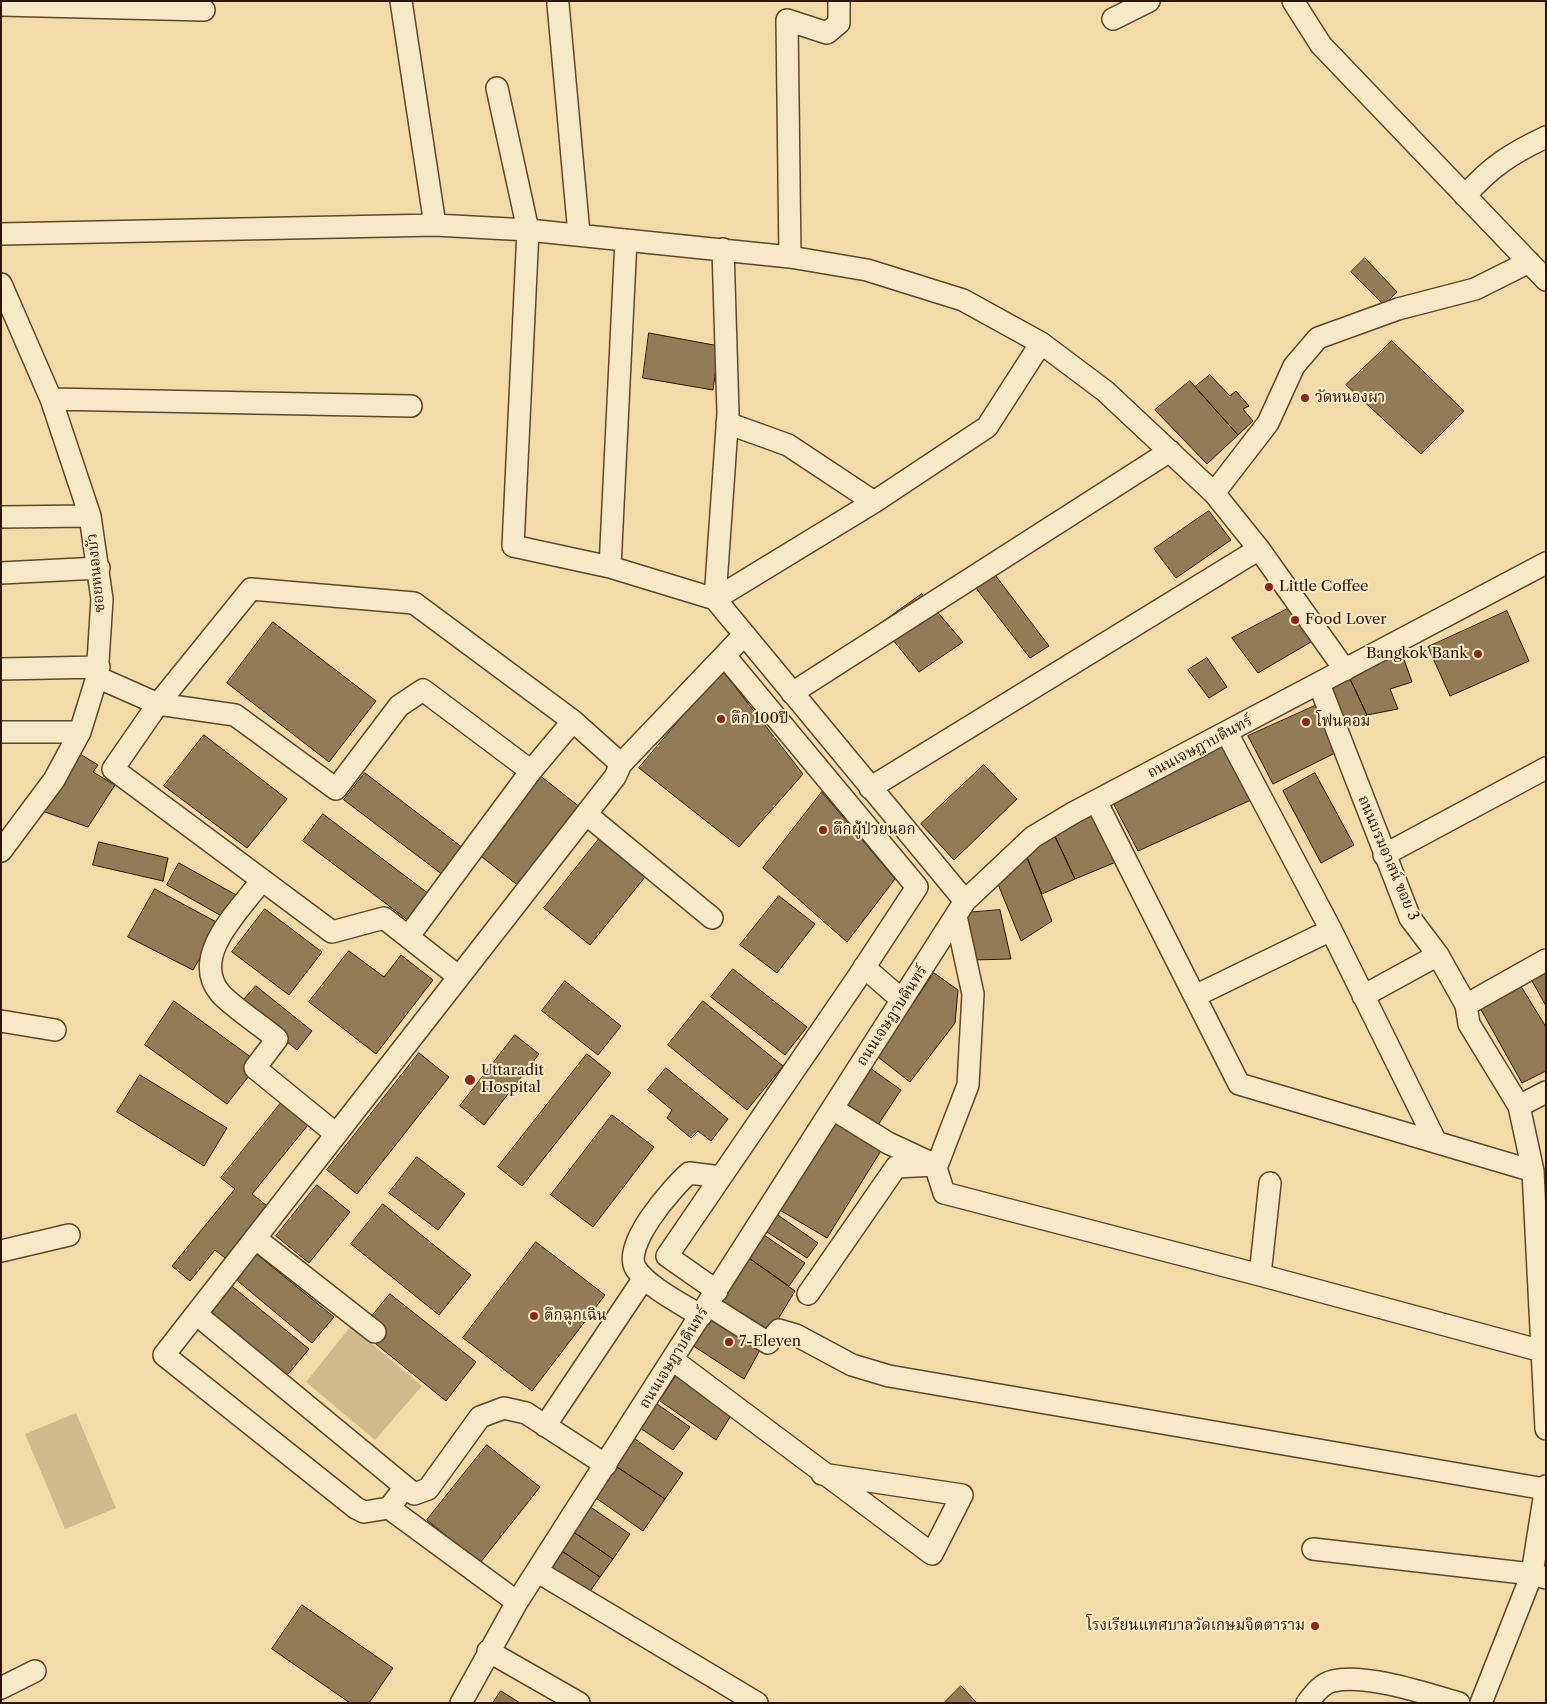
<!DOCTYPE html>
<html>
<head>
<meta charset="utf-8">
<style>
	body { margin:0 }
	#map { position:relative; width:1547px; height:1704px; overflow:hidden; background:#f3dba9; font-family:"Libre Caslon Text",serif }
	canvas { display:block }
	.frame { position:absolute; inset:0; border:2px solid #2c1400; pointer-events:none }
</style>
</head>
<body>
<div id="map">
<canvas width="1547" height="1704"></canvas>
<div class="frame"></div>
</div>
<script>
const g = document.querySelector('canvas').getContext('2d');
g.lineJoin = 'round';
function fill(path, color) { g.fillStyle = color; g.fill(path, 'evenodd'); }
function trace(path, color, width, dash) { g.strokeStyle = color; g.lineWidth = width; g.lineCap = dash ? 'butt' : 'round'; g.setLineDash(dash || []); g.stroke(path); }
function drawText(font, color, halo, rows, align = 'center') {
  g.font = font + ' "Libre Caslon Text","Noto Serif Thai",serif'; g.lineWidth = 4; g.setLineDash([]); g.textBaseline = 'middle'; g.strokeStyle = halo; g.fillStyle = color; for (const [text, x, y, turn = 0] of rows) {
    g.save(); g.translate(x, y); g.rotate((+turn || 0) * Math.PI / 180); g.textAlign = isNaN(turn) ? turn : align; if (halo) g.strokeText(text, 0, 0); g.fillText(text, 0, 0); g.restore();
  }
}
const green = new Path2D(`
	M 351,1326 L 422,1386 L 375,1440 L 306,1382 Z
	M 76,1413 L 116,1508 L 65,1529 L 25,1434 Z`);
const building = new Path2D(`
	M 1365,258 L 1397,292 L 1384,305 L 1351,272 Z
	M 649,333 L 719,346 L 713,390 L 643,378 Z
	M 1392,341 L 1464,411 L 1421,454 L 1346,385 Z
	M 1210,375 L 1230,396 L 1236,391 L 1249,406 L 1243,409 L 1253,421 L 1238,435 L 1195,387 Z
	M 1190,381 L 1238,435 L 1207,464 L 1155,410 Z
	M 1209,511 L 1231,540 L 1176,578 L 1154,549 Z
	M 992,571 L 1049,646 L 1030,658 L 972,583 Z
	M 922,594 L 963,642 L 919,672 L 880,624 Z
	M 1293,606 L 1316,639 L 1258,673 L 1232,638 Z
	M 1507,611 L 1529,661 L 1450,696 L 1428,647 Z
	M 273,622 L 376,701 L 329,762 L 227,683 Z
	M 1400,648 L 1412,682 L 1390,689 L 1398,709 L 1367,715 L 1350,679 Z
	M 1207,658 L 1227,687 L 1209,698 L 1188,670 Z
	M 722,670 L 803,774 L 739,847 L 639,768 Z
	M 1350,679 L 1367,715 L 1342,726 L 1328,691 Z
	M 1317,705 L 1335,753 L 1273,784 L 1248,736 Z
	M 204,735 L 287,799 L 247,848 L 164,786 Z
	M 1224,746 L 1251,800 L 1138,851 L 1112,801 Z
	M 80,754 L 98,765 L 93,772 L 115,785 L 88,827 L 42,811 Z
	M 984,765 L 1017,799 L 954,860 L 921,824 Z
	M 365,773 L 463,848 L 443,875 L 344,800 Z
	M 1315,773 L 1354,845 L 1321,863 L 1283,791 Z
	M 538,774 L 581,808 L 520,887 L 477,853 Z
	M 822,792 L 895,879 L 847,942 L 763,868 Z
	M 1092,808 L 1116,862 L 1075,879 L 1052,830 Z
	M 323,814 L 429,894 L 409,921 L 303,841 Z
	M 1052,830 L 1075,879 L 1042,894 L 1024,850 Z
	M 599,839 L 645,877 L 590,945 L 544,908 Z
	M 99,842 L 168,858 L 163,881 L 93,865 Z
	M 1024,850 L 1052,921 L 1021,941 L 996,879 Z
	M 179,863 L 238,896 L 225,918 L 167,885 Z
	M 155,889 L 220,924 L 193,970 L 128,937 Z
	M 779,896 L 815,924 L 777,973 L 740,945 Z
	M 265,909 L 322,952 L 289,995 L 232,952 Z
	M 1000,910 L 1011,959 L 971,960 L 965,913 Z
	M 349,951 L 384,977 L 401,955 L 433,980 L 376,1054 L 309,1002 Z
	M 733,969 L 807,1027 L 785,1055 L 711,997 Z
	M 1546,970 L 1546,1006 L 1531,979 Z
	M 934,973 L 958,990 L 955,1023 L 910,1082 L 878,1057 Z
	M 565,981 L 621,1026 L 598,1055 L 542,1011 Z
	M 1519,983 L 1546,1027 L 1546,1071 L 1522,1083 L 1479,1006 Z
	M 256,986 L 312,1031 L 297,1050 L 240,1004 Z
	M 174,1001 L 259,1063 L 227,1104 L 145,1045 Z
	M 703,1001 L 783,1066 L 747,1110 L 668,1045 Z
	M 515,1035 L 539,1054 L 484,1125 L 460,1106 Z
	M 419,1053 L 449,1077 L 357,1194 L 327,1170 Z
	M 587,1054 L 611,1073 L 522,1186 L 498,1167 Z
	M 666,1068 L 728,1119 L 711,1141 L 698,1131 L 691,1138 L 667,1118 L 672,1110 L 648,1090 Z
	M 870,1068 L 901,1090 L 876,1128 L 843,1108 Z
	M 140,1075 L 227,1128 L 204,1166 L 117,1112 Z
	M 285,1098 L 312,1120 L 252,1194 L 271,1209 L 229,1261 L 215,1250 L 190,1281 L 172,1266 L 235,1189 L 221,1178 Z
	M 612,1115 L 654,1147 L 593,1227 L 551,1195 Z
	M 835,1118 L 882,1149 L 827,1238 L 778,1209 Z
	M 417,1157 L 465,1194 L 438,1230 L 389,1193 Z
	M 317,1185 L 350,1212 L 309,1263 L 276,1236 Z
	M 383,1204 L 471,1275 L 439,1315 L 351,1244 Z
	M 775,1213 L 818,1243 L 807,1258 L 764,1230 Z
	M 761,1233 L 805,1263 L 789,1286 L 746,1256 Z
	M 536,1242 L 605,1295 L 532,1391 L 463,1338 Z
	M 254,1252 L 334,1317 L 312,1343 L 233,1277 Z
	M 746,1256 L 795,1291 L 766,1339 L 718,1304 Z
	M 228,1283 L 309,1349 L 284,1379 L 204,1312 Z
	M 390,1294 L 476,1362 L 446,1401 L 360,1331 Z
	M 718,1304 L 766,1339 L 744,1379 L 692,1345 Z
	M 678,1373 L 733,1412 L 716,1440 L 660,1401 Z
	M 657,1404 L 690,1427 L 673,1450 L 640,1428 Z
	M 635,1439 L 683,1473 L 665,1499 L 617,1467 Z
	M 487,1445 L 540,1487 L 480,1563 L 427,1520 Z
	M 617,1467 L 665,1499 L 643,1531 L 596,1498 Z
	M 589,1506 L 630,1534 L 613,1559 L 572,1531 Z
	M 572,1531 L 613,1559 L 600,1577 L 559,1549 Z
	M 559,1549 L 600,1577 L 586,1597 L 545,1572 Z
	M 302,1605 L 393,1668 L 369,1703 L 350,1703 L 272,1649 Z
	M 961,1686 L 977,1703 L 944,1703 Z
	M 501,1691 L 520,1703 L 493,1703 Z`);
const minor = new Path2D(`
	M 401,1 L 435,225
	M 1293,1 L 1321,45 L 1546,280
	M 558,4 L 579,234
	M 1,5 L 204,10
	M 1113,19 L 1149,1
	M 497,88 L 528,230 L 513,546 L 610,567 L 715,599 L 965,901
	M 1465,196 C 1490,167 1512,153 1546,137
	M 1,234 L 435,225 L 528,230 L 790,257 L 867,270 L 963,300 L 1041,343 L 1105,391 L 1214,493 L 1259,549 L 1345,670
	M 790,257 L 787,20 L 827,33 L 839,23 L 839,1
	M 1,284 L 51,399 L 90,516 L 102,599 L 97,677 L 80,732 L 54,780 L 1,851
	M 51,399 L 411,406
	M 727,423 L 788,445 L 874,502
	M 1214,493 L 1268,423 L 1294,366 L 1318,338 L 1398,309 L 1475,289 L 1529,262
	M 1,517 L 90,516
	M 610,567 L 626,240
	M 1,573 L 99,568
	M 715,599 L 874,502 L 987,427 L 1041,343
	M 715,599 L 728,413 L 723,249
	M 1,669 L 99,667
	M 97,677 L 158,704 L 235,715 L 336,789 L 399,706 L 423,690 L 531,771
	M 1319,684 L 1410,918 L 1438,955 L 1466,1005 L 1469,1024 L 1519,1106 L 1533,1171 L 1546,1429
	M 792,693 L 1170,451
	M 1,732 L 80,732
	M 1227,733 L 1331,930 L 1436,1142
	M 870,788 L 1259,549
	M 1096,801 L 1239,1084 L 1533,1171
	M 586,814 L 712,918
	M 1384,855 L 1546,768
	M 262,880 C 241,909 189,956 220,993 C 231,1006 262,1026 277,1039 L 255,1068 L 336,1134
	M 956,916 L 973,994 L 968,1085 L 938,1163 L 935,1165 L 944,1193 L 1260,1275 L 1542,1351
	M 408,937 L 531,771 L 573,721
	M 864,967 L 902,1000
	M 459,977 L 384,918 L 332,932 L 113,769 L 158,704 L 251,589 L 414,603 L 573,721 L 621,764
	M 1195,996 L 1331,930
	M 1363,996 L 1438,955
	M 1466,1005 L 1546,960
	M 1,1021 L 55,1030
	M 1519,1106 L 1546,1092
	M 833,1109 L 888,1143 L 931,1163
	M 255,1238 L 375,1332
	M 1,1251 L 69,1235
	M 1260,1275 L 1270,1183
	M 717,1291 L 667,1256 L 721,1177
	M 808,1294 L 896,1167 L 935,1165
	M 708,1305 L 768,1343 L 779,1330 L 796,1335 L 852,1365 L 889,1376 L 1545,1489
	M 196,1314 L 164,1355 L 356,1508 L 364,1512 L 389,1508 L 405,1487
	M 701,1316 C 682,1304 648,1287 636,1269 C 621,1246 672,1188 689,1173 L 721,1177 L 858,977 L 917,887 L 725,656
	M 673,1360 L 932,1554 L 962,1495 L 822,1474
	M 545,1426 L 644,1278
	M 606,1465 L 526,1413 L 504,1408 L 480,1417 L 428,1489 L 414,1494 L 196,1314 L 615,777 L 621,764 L 744,635
	M 389,1508 L 517,1602
	M 1313,1549 L 1532,1574 L 1546,1578
	M 538,1572 L 757,1703
	M 488,1651 L 579,1703
	M 1,1688 L 35,1671
	M 461,1703 L 517,1602 L 965,901 L 1033,837 L 1073,813 L 1546,563
	M 1307,1703 C 1314,1694 1322,1683 1333,1681 C 1365,1673 1427,1694 1459,1703
	M 1481,1703 L 1532,1574 L 1546,1486`);
const markers = [
	[1305,398,5,"#8f2418"],
	[1269,587,5,"#8f2418"],
	[1295,620,5,"#8f2418"],
	[1478,654,5,"#8f2418"],
	[721,719,5,"#8f2418"],
	[1306,722,5,"#8f2418"],
	[823,830,5,"#8f2418"],
	[470,1080,6,"#8f2418"],
	[534,1316,5,"#8f2418"],
	[729,1342,5,"#8f2418"],
	[1315,1626,5,"#8f2418"]
];
const poiNames = [
	["วัดหนองผา",1315,398],
	["Little Coffee",1279,587],
	["Food Lover",1305,620],
	["Bangkok Bank",1468,654,"right"],
	["ตึก 100ปี",731,719],
	["โฟนคอม",1316,722],
	["ตึกผู้ป่วยนอก",833,830],
	["Uttaradit",481,1071],
	["Hospital",481,1088],
	["ตึกฉุกเฉิน",544,1316],
	["7-Eleven",739,1342],
	["โรงเรียนแทศบาลวัดเกษมจิตตาราม",1305,1626,"right"]
];
const streetNames = [
	["ซอยหนองบัว",96,573,-96],
	["ถนนเจษฎาบดินทร์",1200,747,-28],
	["ถนนบรมอาสน์ ฃอย 3",1388,858,67],
	["ถนนเจษฎาบดินทร์",892,1016,-57],
	["ถนนเจษฎาบดินทร์",674,1358,-58]
];
fill(green, '#d1b98c');
fill(building, '#937b58');
trace(building, '#2c1400', 1);
trace(minor, '#5e462a', 24);
trace(minor, '#f7e8c7', 21);
for (const [x, y, r, color] of markers) { const dot = new Path2D(); dot.arc(x, y, r, 0, 2 * Math.PI); g.fillStyle = color; g.fill(dot); trace(dot, '#f7e8c7', 2); }
drawText('15px', '#2c1400', '#f7e8c7', poiNames, 'left');
drawText('15px', '#2c1400', '#f7e8c7', streetNames);
</script>
</body>
</html>
